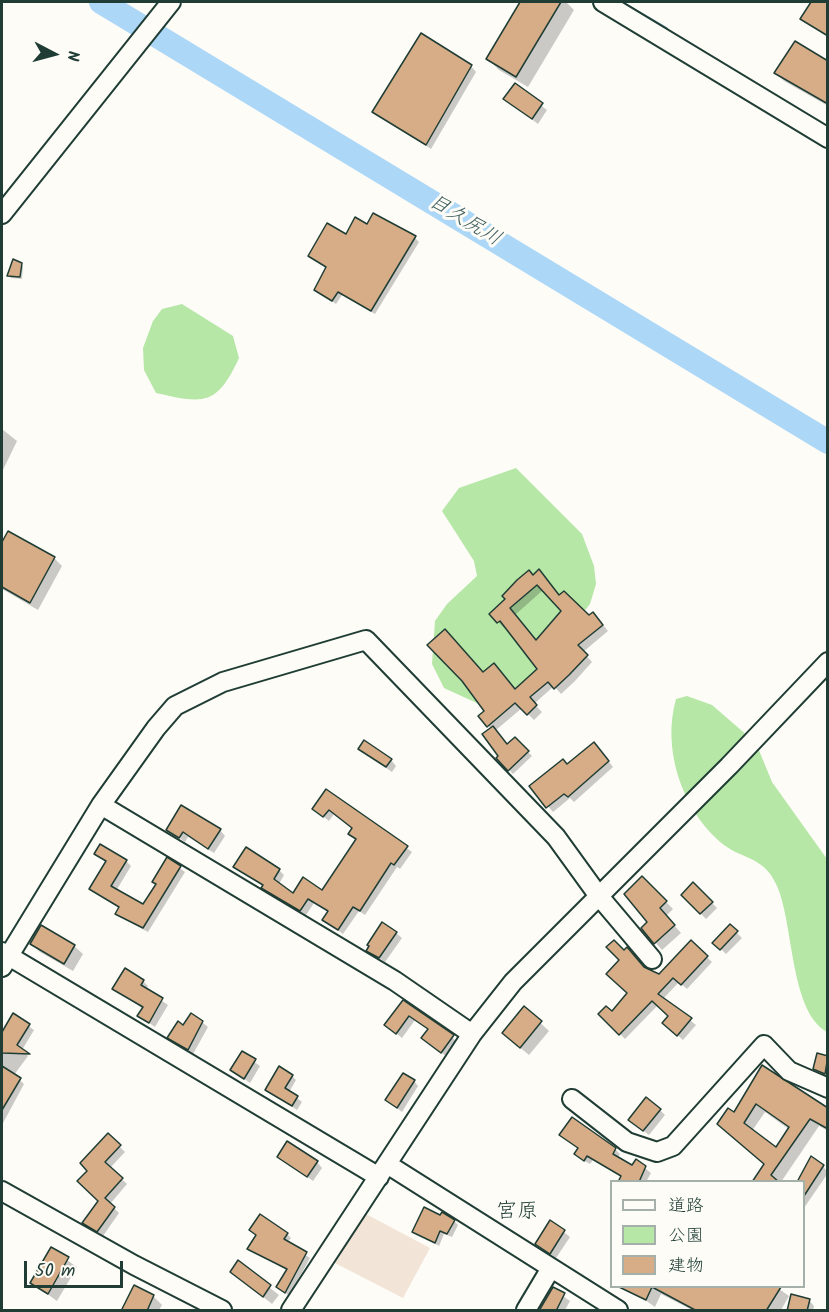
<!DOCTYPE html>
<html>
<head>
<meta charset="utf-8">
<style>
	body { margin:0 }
	#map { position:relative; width:829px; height:1312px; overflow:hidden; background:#fdfcf7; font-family:Kalam,"Klee One",sans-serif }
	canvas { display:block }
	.frame { position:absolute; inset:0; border:3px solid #1f3d34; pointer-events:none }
	.legend { position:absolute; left:610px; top:1180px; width:195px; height:108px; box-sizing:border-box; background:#fdfcf7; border:2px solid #a4b0a9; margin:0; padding:8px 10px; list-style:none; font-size:18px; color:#1f3d34 }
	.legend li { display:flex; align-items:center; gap:12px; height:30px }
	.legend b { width:30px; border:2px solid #a4b0a9 }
	.north { position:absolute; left:24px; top:24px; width:60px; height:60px; -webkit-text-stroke:4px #fdfcf7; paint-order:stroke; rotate:96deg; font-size:16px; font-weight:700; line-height:24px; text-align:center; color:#1f3d34 }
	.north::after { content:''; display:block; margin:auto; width:21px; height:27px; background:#1f3d34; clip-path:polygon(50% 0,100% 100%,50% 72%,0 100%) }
	.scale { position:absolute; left:24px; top:1261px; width:99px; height:27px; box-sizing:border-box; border:3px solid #1f3d34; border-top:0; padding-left:8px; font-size:18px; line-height:21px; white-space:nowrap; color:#1f3d34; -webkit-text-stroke:4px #fdfcf7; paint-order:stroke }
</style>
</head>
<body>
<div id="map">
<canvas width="829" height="1312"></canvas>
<div class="frame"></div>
<ul class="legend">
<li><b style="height:8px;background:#fdfcf7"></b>道路</li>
<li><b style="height:16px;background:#b6e7a7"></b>公園</li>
<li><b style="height:16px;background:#d7ad88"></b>建物</li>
</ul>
<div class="north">N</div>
<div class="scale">50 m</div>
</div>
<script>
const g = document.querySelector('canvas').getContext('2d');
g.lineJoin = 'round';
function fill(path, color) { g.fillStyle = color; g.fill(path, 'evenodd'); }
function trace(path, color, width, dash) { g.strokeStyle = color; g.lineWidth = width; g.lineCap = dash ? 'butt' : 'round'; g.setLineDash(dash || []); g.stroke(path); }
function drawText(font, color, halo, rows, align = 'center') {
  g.font = font + ' Kalam,"Klee One",sans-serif'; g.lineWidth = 6; g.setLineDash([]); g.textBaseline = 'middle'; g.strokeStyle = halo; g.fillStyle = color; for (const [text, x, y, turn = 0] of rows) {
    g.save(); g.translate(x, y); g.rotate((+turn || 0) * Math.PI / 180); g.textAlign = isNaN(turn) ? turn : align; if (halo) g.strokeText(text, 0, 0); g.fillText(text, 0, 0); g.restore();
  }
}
const built = new Path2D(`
	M 366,1214 L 430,1248 L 403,1298 L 335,1263 Z`);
const green = new Path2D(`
	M 182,304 L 233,336 L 239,358 C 217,406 204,404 156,393 L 144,370 L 143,348 L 153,321 L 162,309 Z
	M 516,468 L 582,534 L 594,566 L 596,584 L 590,604 L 521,690 L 492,710 L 444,688 L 432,664 L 435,621 L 447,604 L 477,576 L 474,561 L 442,511 L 459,488 Z
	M 687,696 L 712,705 L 756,743 L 772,782 L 827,859 L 827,1032 C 789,1011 794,920 776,884 C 763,855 740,860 719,841 C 681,807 662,748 676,699 Z`);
const shadow = new Path2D(`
	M 522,2 L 566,2 L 574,10 L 528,87 L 499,70 L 488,59 Z
	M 813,2 L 828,2 L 828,37 L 802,19 Z
	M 828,63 L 828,106 L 784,81 L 776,73 Z
	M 471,66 L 476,72 L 431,149 L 374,112 Z
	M 515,85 L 547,110 L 538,124 L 505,99 Z
	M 368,226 L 415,238 L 419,242 L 375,314 L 342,295 L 336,304 L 315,290 L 346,236 Z
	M 21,264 L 23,267 L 22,279 L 11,278 L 9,276 Z
	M 2,429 L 17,441 L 2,472 Z
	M 8,533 L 54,558 L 62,566 L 38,610 L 2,589 L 2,545 Z
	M 529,572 L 589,617 L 599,620 L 608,631 L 583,652 L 592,662 L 575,681 L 561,694 L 554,686 L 534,704 L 542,712 L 534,720 L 522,708 L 496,730 L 508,746 L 515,739 L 532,756 L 513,774 L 498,758 L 500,756 L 491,729 L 480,716 L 486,711 L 483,673 L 516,691 L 539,670 L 506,627 L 504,628 L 491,614 L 507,599 ZM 543,590 L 563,611 L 537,642 L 515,615 Z
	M 599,749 L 613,767 L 574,802 L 570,798 L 553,812 L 531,786 Z
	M 366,754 L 391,760 L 396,766 L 392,772 Z
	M 327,791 L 412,852 L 400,869 L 397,867 L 365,915 L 359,911 L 343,934 L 324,920 L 329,912 L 314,903 L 306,915 L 268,893 L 264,886 L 235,867 L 279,870 L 284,875 L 279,884 L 293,895 L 322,892 L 357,840 L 354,829 L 334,814 L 329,821 L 314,809 Z
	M 168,829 L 220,830 L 225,836 L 214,853 L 188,837 L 185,842 Z
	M 96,854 L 126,861 L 131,866 L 116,891 L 143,906 L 157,884 L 167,859 L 185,872 L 148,932 L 122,918 L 117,914 L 120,908 L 91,889 L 107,862 Z
	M 642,878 L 673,909 L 666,916 L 681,933 L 662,950 L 643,928 L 650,922 Z
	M 693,884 L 717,908 L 706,919 L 683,895 Z
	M 730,926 L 742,938 L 726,954 L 715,943 Z
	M 396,933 L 402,938 L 385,962 L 368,950 Z
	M 691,942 L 712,962 L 687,989 L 679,982 L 663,999 L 696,1025 L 683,1040 L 664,1023 L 670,1016 L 658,1005 L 625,1039 L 600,1014 L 612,1013 L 644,969 L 660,976 Z
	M 31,943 L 74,946 L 83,954 L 73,971 L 40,952 Z
	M 143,981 L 148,986 L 146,990 L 168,1005 L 155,1027 L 139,1016 L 143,1009 L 114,989 Z
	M 403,1002 L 458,1042 L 447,1057 L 423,1038 L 429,1030 L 415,1020 L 402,1038 L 392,1030 Z
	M 524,1008 L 549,1031 L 529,1055 L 512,1041 Z
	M 13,1015 L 34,1030 L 22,1050 L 28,1056 L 14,1075 L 24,1084 L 2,1125 L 2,1035 Z
	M 202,1022 L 208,1027 L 193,1054 L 169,1037 L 184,1027 Z
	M 242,1053 L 260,1066 L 250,1083 L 232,1070 Z
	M 828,1058 L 828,1078 L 815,1069 Z
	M 763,1067 L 828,1111 L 828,1131 L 819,1126 L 781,1182 L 755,1182 L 766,1166 L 727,1133 L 734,1114 ZM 765,1112 L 790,1130 L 777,1149 L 752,1131 Z
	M 292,1076 L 296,1080 L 289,1092 L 302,1102 L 297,1110 L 267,1089 Z
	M 414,1081 L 418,1086 L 402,1112 L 387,1100 Z
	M 660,1110 L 665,1115 L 649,1135 L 636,1125 Z
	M 108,1135 L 125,1152 L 110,1168 L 127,1184 L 110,1204 L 119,1213 L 103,1236 L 84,1223 L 100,1201 L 89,1171 Z
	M 566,1140 L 615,1149 L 620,1154 L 618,1158 L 632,1167 L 636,1161 L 651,1173 L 646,1182 L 622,1182 L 622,1177 L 593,1160 L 590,1164 L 581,1159 L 579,1149 Z
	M 278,1156 L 317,1162 L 322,1168 L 313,1181 Z
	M 811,1158 L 823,1166 L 828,1173 L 804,1208 L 803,1171 Z
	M 454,1221 L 458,1225 L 452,1237 L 444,1234 L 439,1246 L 414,1232 Z
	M 551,1222 L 570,1237 L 556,1258 L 537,1244 Z
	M 287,1234 L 291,1238 L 287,1243 L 310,1258 L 289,1296 L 278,1287 L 288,1271 L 248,1249 L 257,1236 Z
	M 51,1249 L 77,1267 L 57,1301 L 32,1283 Z
	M 238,1263 L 279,1295 L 272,1304 L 232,1272 Z
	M 638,1286 L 775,1286 L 789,1296 L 781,1310 L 692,1310 L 661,1294 L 655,1307 L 635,1293 Z
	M 135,1287 L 154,1297 L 162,1305 L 159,1310 L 123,1310 Z
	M 553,1289 L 570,1301 L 565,1310 L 539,1310 Z
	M 809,1300 L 814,1306 L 813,1310 L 789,1310 Z`);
const stream = new Path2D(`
	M 620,2 L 666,29`);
const river = new Path2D(`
	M 101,2 L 828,442`);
const building = new Path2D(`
	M 520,2 L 561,2 L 516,77 L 486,59 Z
	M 811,2 L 828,2 L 828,36 L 800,19 Z
	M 421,33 L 472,65 L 426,145 L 372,112 Z
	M 795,41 L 828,61 L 828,104 L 774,73 Z
	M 515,83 L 543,103 L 532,119 L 503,99 Z
	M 373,213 L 416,236 L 371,311 L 338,292 L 332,301 L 314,290 L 326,267 L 308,256 L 327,223 L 346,234 L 355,217 L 367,224 Z
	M 13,259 L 22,263 L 20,277 L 7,276 Z
	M 8,531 L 55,557 L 30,603 L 2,587 L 2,542 Z
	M 539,569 L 559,595 L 564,591 L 589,615 L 593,612 L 603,625 L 578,645 L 588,655 L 569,675 L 554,689 L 548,682 L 530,697 L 537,705 L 527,715 L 515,703 L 487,727 L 478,716 L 484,711 L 462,681 L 427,645 L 445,629 L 483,672 L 494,663 L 515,689 L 537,669 L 500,621 L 497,623 L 489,614 L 505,599 L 502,596 L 517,580 L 529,570 L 533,575 ZM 537,585 L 561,611 L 536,640 L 510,608 Z
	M 493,726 L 507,744 L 515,737 L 529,751 L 508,771 L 496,758 L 498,756 L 482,734 Z
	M 364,740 L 392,759 L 386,767 L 358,749 Z
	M 594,742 L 609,761 L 568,797 L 564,794 L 546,808 L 529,786 L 563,759 L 567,764 Z
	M 326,789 L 408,846 L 394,865 L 391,863 L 360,911 L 353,907 L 338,930 L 322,920 L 328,911 L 308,899 L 300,911 L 261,888 L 263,885 L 233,867 L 246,847 L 280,869 L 274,879 L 293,893 L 303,877 L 322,890 L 356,839 L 348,834 L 352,828 L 329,810 L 323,817 L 312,809 Z
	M 181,805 L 221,829 L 208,849 L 183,832 L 179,838 L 166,830 Z
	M 100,844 L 127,860 L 111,886 L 143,904 L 156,884 L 152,882 L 167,857 L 181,866 L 143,928 L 115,914 L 119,907 L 89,889 L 106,861 L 94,854 Z
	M 642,876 L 667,901 L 660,908 L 675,925 L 654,944 L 641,928 L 647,922 L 624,894 Z
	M 693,882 L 713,902 L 700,914 L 681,895 Z
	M 382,922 L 397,932 L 379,958 L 366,951 L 369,946 L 367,945 Z
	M 730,924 L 738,931 L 720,950 L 712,943 Z
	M 41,925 L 75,945 L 64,964 L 30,944 Z
	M 614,940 L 624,950 L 627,947 L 644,967 L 659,974 L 691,940 L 708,956 L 681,985 L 673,978 L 658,994 L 692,1018 L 677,1036 L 662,1023 L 668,1016 L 652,1001 L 619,1035 L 598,1014 L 606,1006 L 612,1011 L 627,993 L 606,974 L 619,960 L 606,947 Z
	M 125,968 L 144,980 L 141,985 L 163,998 L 149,1023 L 137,1016 L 143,1007 L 112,989 Z
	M 403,1000 L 454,1035 L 441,1053 L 421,1038 L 428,1029 L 409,1016 L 396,1034 L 384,1025 Z
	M 524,1006 L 542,1021 L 520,1048 L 502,1033 Z
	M 13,1013 L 30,1024 L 17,1045 L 30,1054 L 2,1053 L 2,1032 Z
	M 191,1013 L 203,1021 L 188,1050 L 167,1038 L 178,1021 L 183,1025 Z
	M 242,1051 L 256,1059 L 244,1079 L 230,1070 Z
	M 817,1053 L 828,1056 L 825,1074 L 813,1069 Z
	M 762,1065 L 828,1108 L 828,1129 L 810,1119 L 771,1175 L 779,1182 L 752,1182 L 764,1164 L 717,1124 L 728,1108 L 734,1112 ZM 756,1104 L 789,1127 L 776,1147 L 744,1123 Z
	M 2,1066 L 21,1078 L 2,1110 Z
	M 279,1066 L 293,1075 L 285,1088 L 298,1096 L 292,1106 L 265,1090 Z
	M 403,1073 L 415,1080 L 397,1108 L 385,1100 Z
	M 646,1097 L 661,1109 L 643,1131 L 628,1120 Z
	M 572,1117 L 616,1148 L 613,1154 L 632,1165 L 636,1159 L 646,1166 L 639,1182 L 618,1182 L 621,1176 L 587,1156 L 584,1161 L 574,1154 L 578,1148 L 559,1135 Z
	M 108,1133 L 121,1145 L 105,1162 L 123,1178 L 105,1198 L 115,1207 L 97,1232 L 82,1223 L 98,1201 L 77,1181 L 87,1171 L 80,1163 Z
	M 287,1141 L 318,1161 L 307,1177 L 277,1157 Z
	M 811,1156 L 824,1165 L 804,1196 L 804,1182 L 797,1182 Z
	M 424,1207 L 440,1215 L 442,1212 L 455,1220 L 447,1234 L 440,1231 L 435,1243 L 412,1232 Z
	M 260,1214 L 288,1233 L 284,1239 L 307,1252 L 285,1293 L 276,1287 L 287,1269 L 247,1249 L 256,1235 L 249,1230 Z
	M 550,1220 L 565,1230 L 550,1254 L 535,1244 Z
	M 51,1247 L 69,1257 L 48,1294 L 30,1283 Z
	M 238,1260 L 271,1285 L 263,1297 L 230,1272 Z
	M 134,1285 L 154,1295 L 147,1311 L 121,1311 Z
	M 553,1287 L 565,1293 L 556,1311 L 543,1311 L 540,1309 Z
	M 619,1287 L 781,1287 L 766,1311 L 697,1311 L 652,1287 L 646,1300 Z
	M 791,1294 L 810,1299 L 807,1311 L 787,1311 Z`);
const minor = new Path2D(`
	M 603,2 L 828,138
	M 2,214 L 171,2
	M 101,805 L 395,981 L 472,1034
	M 2,952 L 379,1177
	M 2,967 L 101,805 L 156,728 L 175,706 L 223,682 L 366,640 L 556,837 L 598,895 L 652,959
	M 572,1099 L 627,1142 L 657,1152 L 673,1146 L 764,1045 L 789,1071 L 828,1088
	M 387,1164 L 618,1310
	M 2,1191 L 134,1265 L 222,1310
	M 291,1310 L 472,1034 L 513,982 L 729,766 L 828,662
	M 526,1310 L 551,1268`);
const waterNames = [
	["目久尻川",464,222,31]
];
const quarterNames = [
	["宮原",517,1213]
];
fill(built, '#f2e4d6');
fill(green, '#b6e7a7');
fill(shadow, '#0003');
trace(stream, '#7499a9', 4);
trace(river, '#acd7f7', 24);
fill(building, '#d7ad88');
trace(building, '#1f3d34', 1.5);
trace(minor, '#1f3d34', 22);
trace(minor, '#fdfcf7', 18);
drawText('italic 20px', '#3b5c5b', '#fdfcf7', waterNames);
drawText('21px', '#1f3d34', '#fdfcf7', quarterNames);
</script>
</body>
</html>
